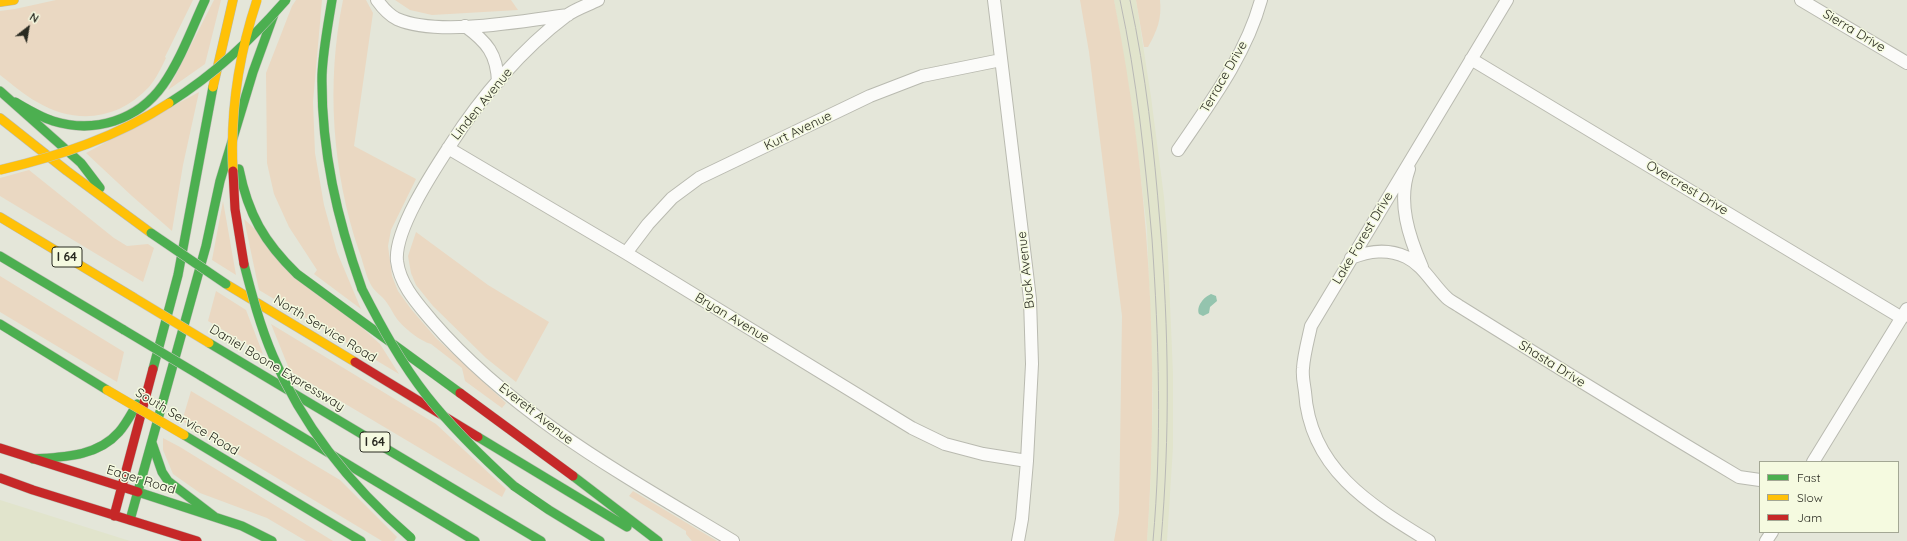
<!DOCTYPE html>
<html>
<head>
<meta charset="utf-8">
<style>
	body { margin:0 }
	#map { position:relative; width:1907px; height:541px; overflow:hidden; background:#e4e6d9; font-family:Quicksand,sans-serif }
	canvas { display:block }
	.legend { position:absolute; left:1759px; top:461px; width:140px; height:72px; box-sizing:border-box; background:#f5fae0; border:1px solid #a3a794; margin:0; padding:5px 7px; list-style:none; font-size:12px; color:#292a21 }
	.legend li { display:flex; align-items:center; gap:8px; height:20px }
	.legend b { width:20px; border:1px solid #a3a794 }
	.north { position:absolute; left:8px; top:8px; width:40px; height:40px; -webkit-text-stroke:3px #f5fae0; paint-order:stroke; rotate:31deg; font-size:11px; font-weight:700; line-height:16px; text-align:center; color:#292a21 }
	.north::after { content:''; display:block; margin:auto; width:14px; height:18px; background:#292a21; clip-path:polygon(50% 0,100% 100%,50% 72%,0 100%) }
</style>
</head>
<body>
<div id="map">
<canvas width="1907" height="541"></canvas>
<ul class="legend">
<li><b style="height:5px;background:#4caf50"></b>Fast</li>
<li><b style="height:5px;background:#ffc107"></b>Slow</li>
<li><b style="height:5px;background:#c62828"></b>Jam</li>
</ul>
<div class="north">N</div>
</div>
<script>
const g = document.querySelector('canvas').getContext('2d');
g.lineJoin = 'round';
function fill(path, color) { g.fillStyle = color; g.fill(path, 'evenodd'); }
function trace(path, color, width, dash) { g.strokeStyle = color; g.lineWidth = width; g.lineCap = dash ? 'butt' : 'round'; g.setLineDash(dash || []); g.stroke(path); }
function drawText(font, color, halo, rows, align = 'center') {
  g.font = font + ' Quicksand,sans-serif'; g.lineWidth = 3; g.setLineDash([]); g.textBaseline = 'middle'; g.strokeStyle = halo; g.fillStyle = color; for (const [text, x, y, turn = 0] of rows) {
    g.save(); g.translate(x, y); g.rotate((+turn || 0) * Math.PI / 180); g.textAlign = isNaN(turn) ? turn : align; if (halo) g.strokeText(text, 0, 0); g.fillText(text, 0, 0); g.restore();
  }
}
const built = new Path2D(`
	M 1114,0 L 1136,0 L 1151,97 L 1164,197 L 1167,233 L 1173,374 L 1173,447 L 1167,541 L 1147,541 L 1150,494 L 1153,400 L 1147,228 L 1132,108 Z
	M 0,500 L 130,541 L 0,541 Z`);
const green = new Path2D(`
	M 56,0 L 193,0 L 165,57 L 166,58 C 161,68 156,79 149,87 C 118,120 76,125 37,102 C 24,95 12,84 0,75 L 0,11 L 15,9 Z
	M 214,0 L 221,0 L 205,64 L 168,90 Z
	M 296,0 L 322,0 L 313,102 L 315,153 L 324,205 L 337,252 L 361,309 L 314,274 L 317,270 L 289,227 L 274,194 L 267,163 L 266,73 L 292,6 Z
	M 343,0 L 366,0 L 373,13 L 354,146 L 416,179 L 391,230 L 388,246 L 392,276 L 398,291 L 411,309 L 436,338 L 506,403 L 502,408 L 465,381 L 462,368 L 431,344 C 420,341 404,328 397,319 C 393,314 391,308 387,303 C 383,296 373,291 370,283 C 365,273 363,261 359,251 C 332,171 326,83 343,0 Z
	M 395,0 L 511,0 L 518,10 L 432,15 L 410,10 Z
	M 1080,0 L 1114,0 C 1149,178 1160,360 1147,541 L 1114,541 L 1119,513 L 1122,316 L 1089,52 Z
	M 1136,0 L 1160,0 C 1162,19 1157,31 1148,47 L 1144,47 Z
	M 199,92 L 183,165 L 172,231 L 132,196 L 86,153 Z
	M 29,170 L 114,238 L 127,246 L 148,244 L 154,248 L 143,282 L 0,196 L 0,178 Z
	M 223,201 L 236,275 L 212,260 Z
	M 244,219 L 380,344 L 399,374 L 259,290 Z
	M 416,232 L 488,285 L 549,322 L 516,382 L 486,358 L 433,306 L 416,285 L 411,273 L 408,256 Z
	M 0,276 L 124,352 L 117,382 L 0,312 Z
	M 216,291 L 246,310 L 263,354 L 208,321 Z
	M 271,324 L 436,424 L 506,489 L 502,497 L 290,371 Z
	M 191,391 L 340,480 L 397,537 L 394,541 L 382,541 L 182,421 Z
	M 163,438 L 180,447 L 333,541 L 306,541 L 267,518 L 200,493 L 173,474 L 163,450 Z
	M 633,491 L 717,541 L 692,541 L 686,534 L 686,531 L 629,496 Z`);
const water = new Path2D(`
	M 1211,294 L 1216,296 L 1217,301 L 1210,307 L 1209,313 L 1203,316 L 1199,314 C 1196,306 1204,297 1211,294 Z`);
const street = new Path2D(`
	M 377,0 C 382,7 389,15 397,19 C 438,37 523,21 568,15
	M 598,0 C 588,5 575,9 566,16 C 523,48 480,98 451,144 C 434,170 394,230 397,261 C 400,285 417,303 432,321 C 514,416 627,477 733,541
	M 994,0 L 1030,299 L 1032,364 L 1027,461 L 1022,519 L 1018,541
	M 1801,0 L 1907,63
	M 465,26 C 487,42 497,54 498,82
	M 1471,59 L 1902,318
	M 448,148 L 626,253 L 912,428 L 945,444 L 983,454 L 1027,461
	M 1178,150 C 1210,103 1246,55 1261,0
	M 1409,169 C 1397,202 1409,237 1422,267
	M 626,253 L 648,224 L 672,198 L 699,178 L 870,96 L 922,76 L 1001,60
	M 1351,258 C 1369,251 1387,248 1406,257 C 1423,265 1433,285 1447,298 C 1450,301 1455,303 1459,306 C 1552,364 1645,421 1739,477 L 1760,480
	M 1813,462 L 1907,309
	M 1429,541 C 1370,505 1310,469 1305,392 C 1304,384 1302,376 1303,368 C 1304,354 1308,340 1311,326 L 1507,0
	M 1766,541 L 1772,532`);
const fast = new Path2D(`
	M 332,0 C 328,25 323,50 322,75 C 321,150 337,219 362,289
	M 0,91 L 81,163 L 100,188
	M 15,102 C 27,109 40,117 53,121 C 95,134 138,120 163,85 C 181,59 192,28 205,0
	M 239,169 C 248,214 264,242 297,274 L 460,393
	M 0,256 L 124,330
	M 0,324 L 107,390
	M 209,343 L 541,541
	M 153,369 L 178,275 L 213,87
	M 201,376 L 475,541
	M 184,435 L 361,541
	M 478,437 L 627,527
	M 152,443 L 162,472 L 168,481 L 215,517
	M 33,459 C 63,457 97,457 119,432 C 126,424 131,414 137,404
	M 573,476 L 658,541
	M 514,486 L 549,510 L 600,541
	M 138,492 L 242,526 L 272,541
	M 130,520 L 206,246 L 220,181 L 253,72 L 274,14`);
const slow = new Path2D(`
	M 0,2 L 14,0
	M 213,87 L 233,0
	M 0,118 L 67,171 L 151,233
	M 0,217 L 133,297
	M 226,284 L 355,362`);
const jam = new Path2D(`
	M 355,362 L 478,437
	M 460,393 L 573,476
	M 0,448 L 138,492
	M 0,478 L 33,490 L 197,541
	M 114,516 L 153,369`);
const tram = new Path2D(`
	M 1120,0 C 1137,79 1145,159 1152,239 C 1159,340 1162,441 1153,541
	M 1130,0 C 1146,74 1154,149 1160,224 C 1169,330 1170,436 1161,541`);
const fastBridge = new Path2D(`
	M 169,103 C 215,74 250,41 286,0
	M 151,233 L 226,284
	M 244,264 C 252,295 260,326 273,356 C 303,427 353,488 411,538
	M 362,289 C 381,326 401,363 427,396 C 453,429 483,458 514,486
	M 124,330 L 201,376`);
const slowBridge = new Path2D(`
	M 0,170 C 59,156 117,137 169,103
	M 233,171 C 230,114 239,54 257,0
	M 133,297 L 209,343
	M 107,390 L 184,435`);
const jamBridge = new Path2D(`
	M 233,171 L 235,209 L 244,264`);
const shields = [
	[67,257,30],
	[375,442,30]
];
const shieldNames = [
	["I 64",67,257],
	["I 64",375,442]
];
const streetNames = [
	["Sierra Drive",1854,31,31],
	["Terrace Drive",1224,77,-60],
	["Linden Avenue",482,104,-51],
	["Kurt Avenue",798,131,-26],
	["Overcrest Drive",1687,188,31],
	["Lake Forest Drive",1363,238,-59],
	["Buck Avenue",1026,270,-96],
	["Bryan Avenue",732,318,31],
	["North Service Road",325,329,31],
	["Shasta Drive",1552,364,32],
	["Daniel Boone Expressway",277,368,31],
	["Everett Avenue",536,414,38],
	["South Service Road",187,422,31],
	["Eager Road",141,480,17]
];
fill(built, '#e1e4cc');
fill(green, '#ead8c2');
fill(water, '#94c4ae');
trace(street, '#b9bab0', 14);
trace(fast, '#b9bab0', 10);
trace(slow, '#b9bab0', 10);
trace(jam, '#b9bab0', 10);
trace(street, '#fbfbf9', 12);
trace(fast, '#4caf50', 9);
trace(slow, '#ffc107', 9);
trace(jam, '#c62828', 9);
trace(tram, '#b9b9b6', 1);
trace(fastBridge, '#c3c4bd', 10, []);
trace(slowBridge, '#c3c4bd', 10, []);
trace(jamBridge, '#c3c4bd', 10, []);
trace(fastBridge, '#4caf50', 9);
trace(slowBridge, '#ffc107', 9);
trace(jamBridge, '#c62828', 9);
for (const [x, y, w] of shields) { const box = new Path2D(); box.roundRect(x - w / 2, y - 10, w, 20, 3); g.fillStyle = '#f5fae0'; g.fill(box); trace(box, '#292a21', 1); }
drawText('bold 12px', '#292a21', null, shieldNames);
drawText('13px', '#292a21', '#f5fae0', streetNames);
</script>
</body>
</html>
